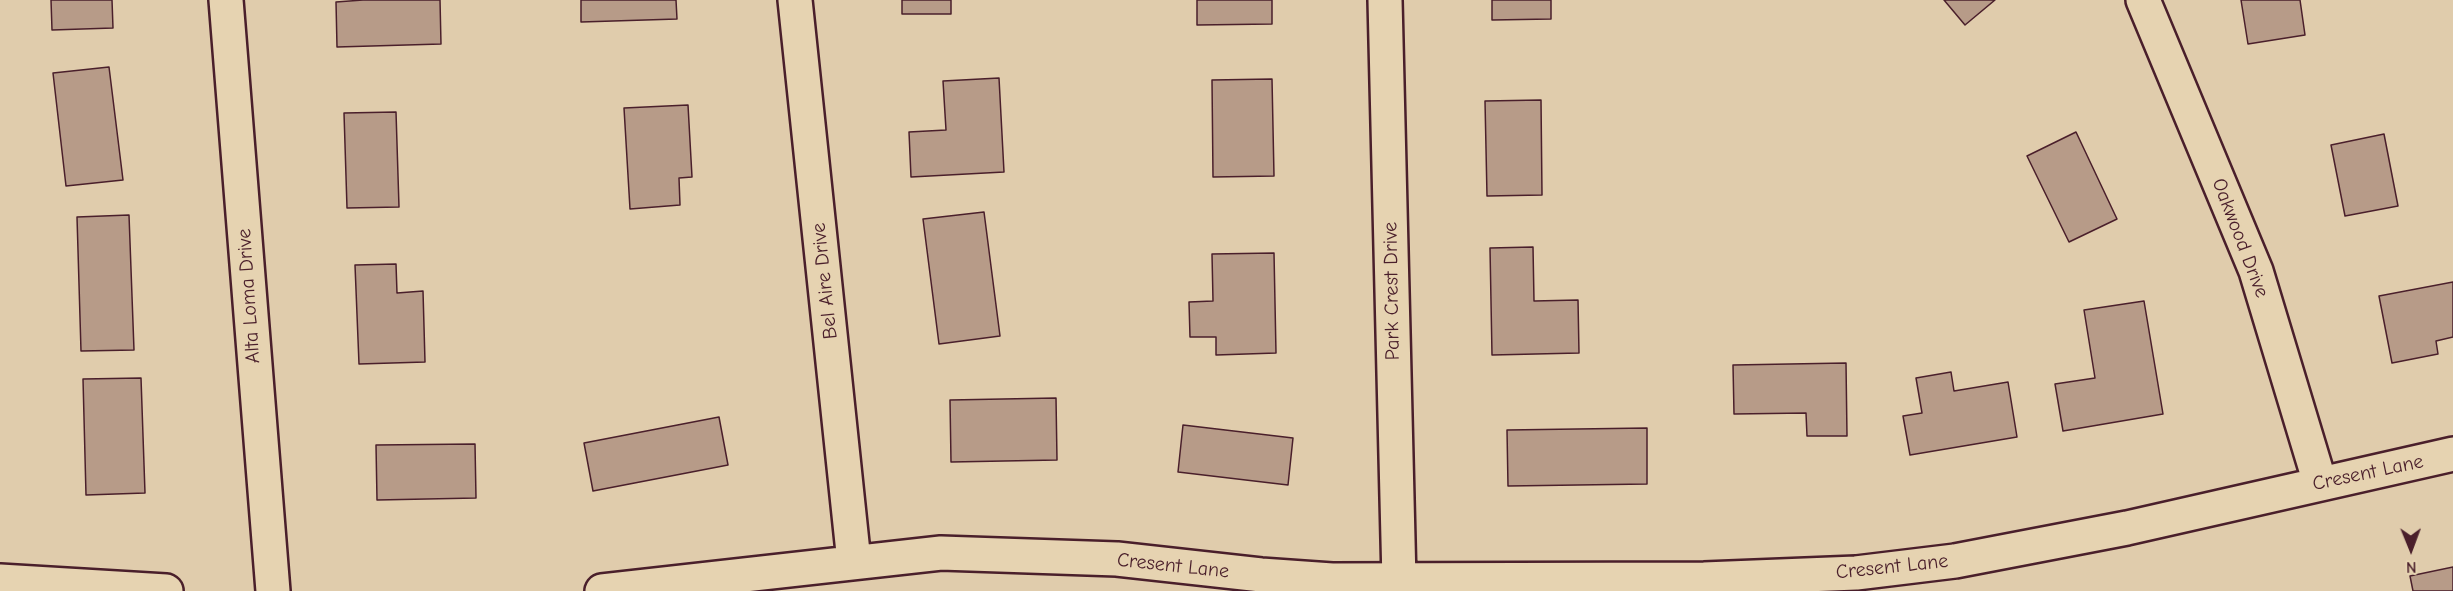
<!DOCTYPE html>
<html>
<head>
<meta charset="utf-8">
<style>
	body { margin:0 }
	#map { position:relative; width:2453px; height:591px; overflow:hidden; background:#e0ccac; font-family:"Comic Neue",sans-serif }
	canvas { display:block }
	.north { position:absolute; left:2381px; top:519px; width:60px; height:60px; -webkit-text-stroke:4px #e6d3b1; paint-order:stroke; rotate:179deg; font-size:16px; font-weight:700; line-height:24px; text-align:center; color:#4a1f2b }
	.north::after { content:''; display:block; margin:auto; width:21px; height:27px; background:#4a1f2b; clip-path:polygon(50% 0,100% 100%,50% 72%,0 100%) }
</style>
</head>
<body>
<div id="map">
<canvas width="2453" height="591"></canvas>
<div class="north">N</div>
</div>
<script>
const g = document.querySelector('canvas').getContext('2d');
g.lineJoin = 'round';
function fill(path, color) { g.fillStyle = color; g.fill(path, 'evenodd'); }
function trace(path, color, width, dash) { g.strokeStyle = color; g.lineWidth = width; g.lineCap = dash ? 'butt' : 'round'; g.setLineDash(dash || []); g.stroke(path); }
function drawText(font, color, halo, rows, align = 'center') {
  g.font = font + ' "Comic Neue",sans-serif'; g.lineWidth = 5; g.setLineDash([]); g.textBaseline = 'middle'; g.strokeStyle = halo; g.fillStyle = color; for (const [text, x, y, turn = 0] of rows) {
    g.save(); g.translate(x, y); g.rotate((+turn || 0) * Math.PI / 180); g.textAlign = isNaN(turn) ? turn : align; if (halo) g.strokeText(text, 0, 0); g.fillText(text, 0, 0); g.restore();
  }
}
const building = new Path2D(`
	M 51,0 L 112,0 L 113,28 L 52,30 Z
	M 363,0 L 440,0 L 441,44 L 337,47 L 336,2 Z
	M 581,0 L 676,0 L 677,19 L 581,22 Z
	M 902,0 L 951,0 L 951,14 L 902,14 Z
	M 1197,0 L 1272,0 L 1272,24 L 1197,25 Z
	M 1492,0 L 1551,0 L 1551,19 L 1492,20 Z
	M 1944,0 L 1995,0 L 1965,25 Z
	M 2241,0 L 2300,0 L 2305,35 L 2248,44 Z
	M 109,67 L 123,180 L 66,186 L 53,73 Z
	M 999,78 L 1004,172 L 911,177 L 909,132 L 946,130 L 943,81 Z
	M 1272,79 L 1274,176 L 1213,177 L 1212,80 Z
	M 1541,100 L 1542,195 L 1487,196 L 1485,101 Z
	M 688,105 L 692,177 L 679,178 L 680,205 L 630,209 L 624,108 Z
	M 396,112 L 399,207 L 347,208 L 344,113 Z
	M 2076,132 L 2117,219 L 2069,242 L 2027,156 Z
	M 2384,134 L 2398,206 L 2345,216 L 2331,145 Z
	M 984,212 L 1000,336 L 939,344 L 923,219 Z
	M 129,215 L 134,350 L 81,351 L 77,217 Z
	M 1533,247 L 1534,301 L 1578,300 L 1579,353 L 1492,355 L 1490,248 Z
	M 1274,253 L 1276,353 L 1216,355 L 1216,337 L 1190,337 L 1189,302 L 1213,301 L 1212,254 Z
	M 396,264 L 397,293 L 423,291 L 425,362 L 359,364 L 355,265 Z
	M 2453,282 L 2453,337 L 2436,341 L 2438,354 L 2392,363 L 2379,296 Z
	M 2144,301 L 2163,414 L 2063,431 L 2055,384 L 2095,378 L 2084,310 Z
	M 1846,363 L 1847,436 L 1807,436 L 1806,413 L 1734,414 L 1733,365 Z
	M 1951,372 L 1954,391 L 2008,382 L 2017,437 L 1910,455 L 1903,416 L 1922,413 L 1916,378 Z
	M 141,378 L 145,493 L 86,495 L 83,379 Z
	M 1056,398 L 1057,460 L 951,462 L 950,400 Z
	M 719,417 L 728,465 L 593,491 L 584,443 Z
	M 1183,425 L 1293,438 L 1288,485 L 1178,472 Z
	M 1647,428 L 1647,484 L 1508,486 L 1507,430 Z
	M 475,444 L 476,498 L 377,500 L 376,445 Z
	M 2453,567 L 2453,591 L 2413,591 L 2410,576 Z`);
const minor = new Path2D(`
	M 226,0 L 273,591
	M 795,0 L 854,562
	M 1385,0 L 1399,581
	M 2143,0 L 2256,271 L 2320,483
	M 0,581 L 166,591
	M 602,591 L 941,553 L 1117,559 L 1261,575 L 1332,580 L 1704,579 L 1856,573 L 1955,561 L 2127,528 L 2453,454`);
const streetNames = [
	["Oakwood Drive",2240,238,69],
	["Bel Aire Drive",825,281,-96],
	["Park Crest Drive",1392,291,-91],
	["Alta Loma Drive",249,296,-94],
	["Cresent Lane",2368,473,-12],
	["Cresent Lane",1173,566,6],
	["Cresent Lane",1892,567,-6]
];
fill(building, '#b79b88');
trace(building, '#4a1f2b', 1.5);
trace(minor, '#4a1f2b', 38);
trace(minor, '#e6d3b1', 33);
drawText('20px', '#4a1f2b', '#e6d3b1', streetNames);
</script>
</body>
</html>
